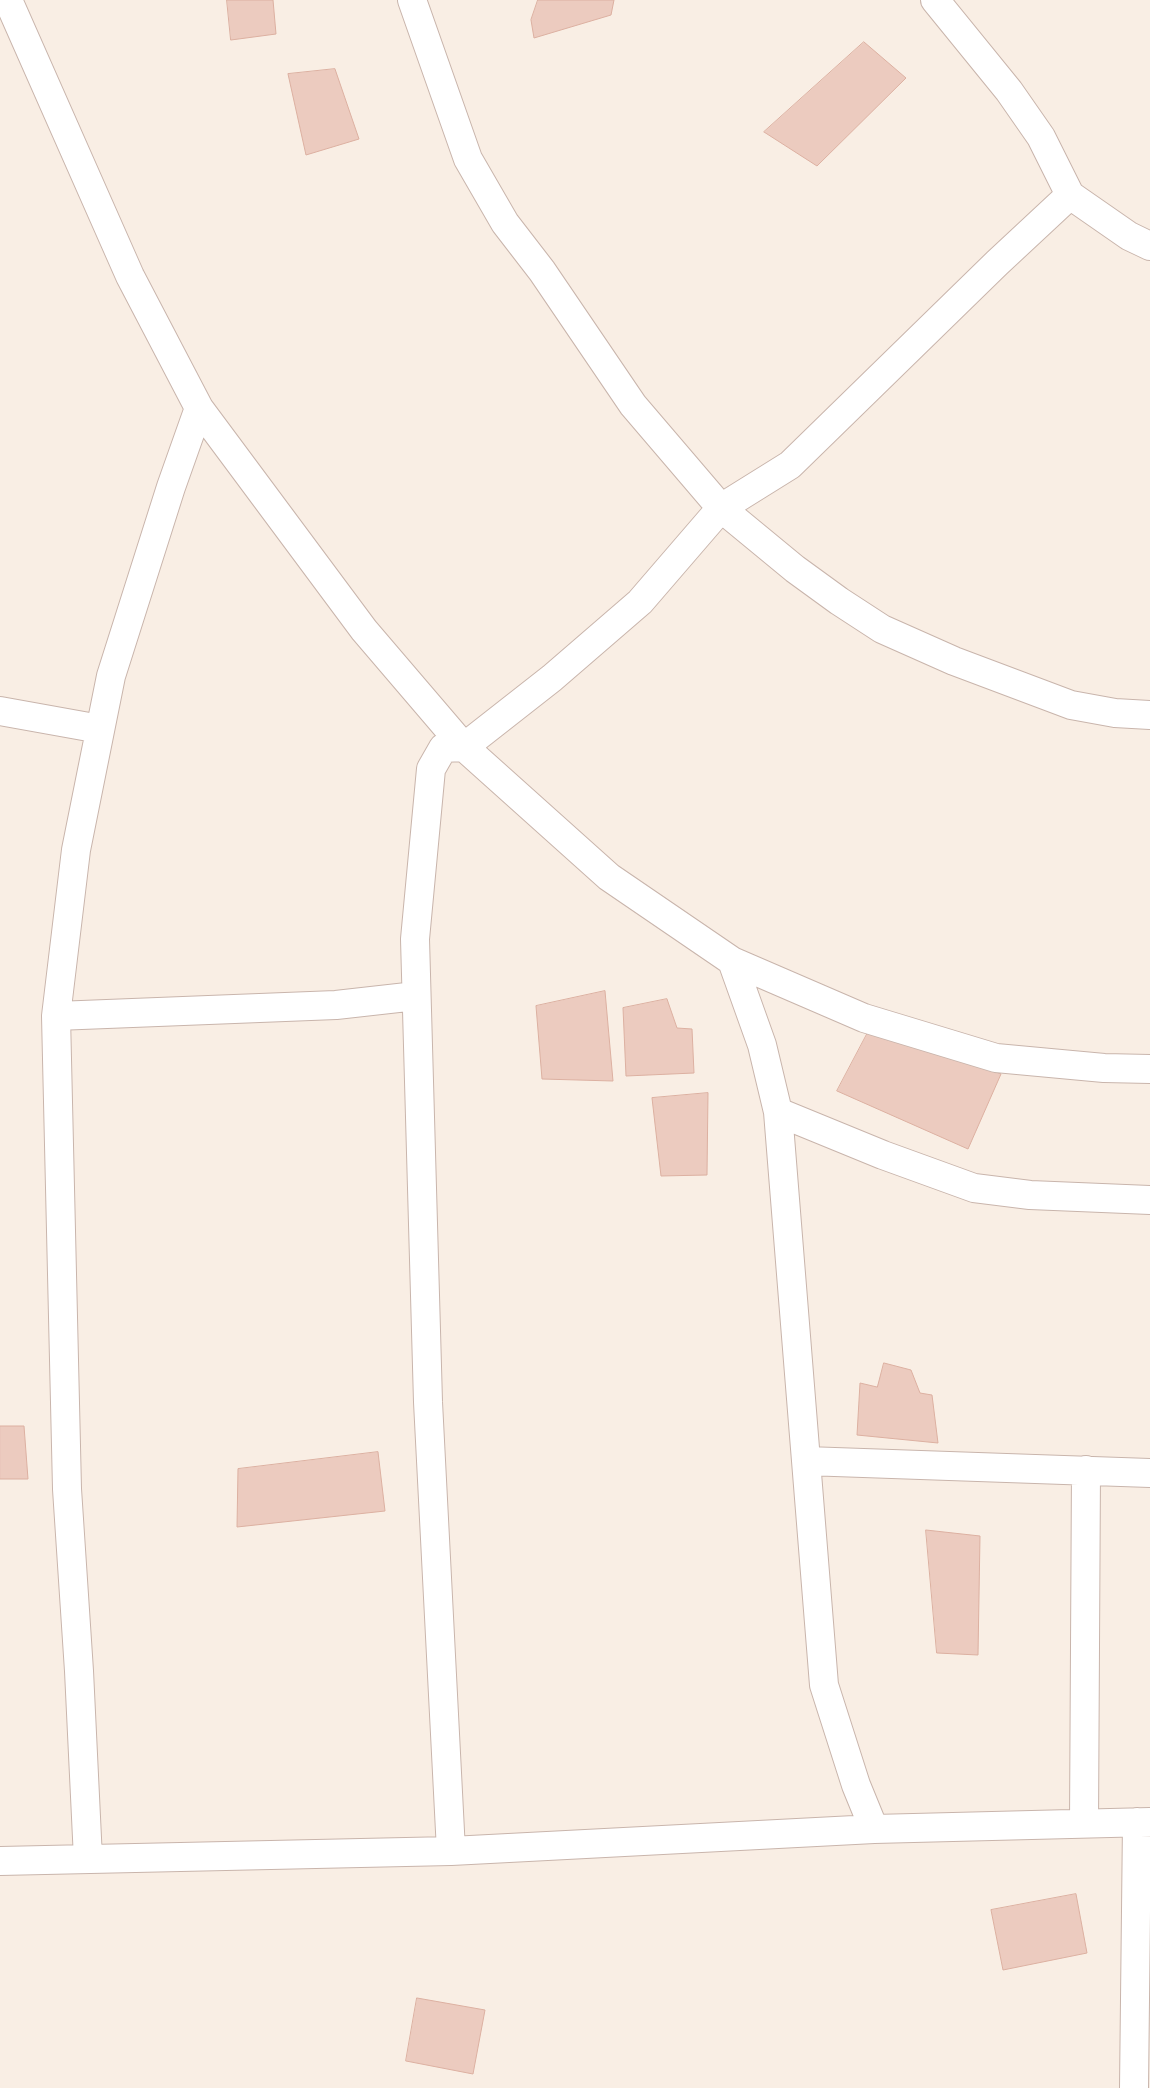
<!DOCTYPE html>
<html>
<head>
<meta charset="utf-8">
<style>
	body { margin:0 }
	canvas { display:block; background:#f9eee4 }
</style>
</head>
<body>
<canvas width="1150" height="2088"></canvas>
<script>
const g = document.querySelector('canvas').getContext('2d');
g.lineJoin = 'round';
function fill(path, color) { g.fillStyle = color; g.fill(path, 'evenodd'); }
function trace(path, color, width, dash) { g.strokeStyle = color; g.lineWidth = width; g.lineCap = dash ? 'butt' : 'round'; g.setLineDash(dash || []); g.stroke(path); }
const building = new Path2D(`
	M 227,0 L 273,0 L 276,34 L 231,40 Z
	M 538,0 L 614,0 L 611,15 L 534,38 L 531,20 Z
	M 864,42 L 906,78 L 817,166 L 764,132 Z
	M 335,69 L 359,139 L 306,155 L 288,74 Z
	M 605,991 L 613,1081 L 542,1079 L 536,1006 Z
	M 667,999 L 677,1028 L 692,1029 L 694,1073 L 626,1076 L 623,1008 Z
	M 874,1021 L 1001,1074 L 968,1149 L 837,1091 Z
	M 708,1093 L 707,1175 L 661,1176 L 652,1098 Z
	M 884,1363 L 911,1370 L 920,1393 L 932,1395 L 938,1443 L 857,1435 L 860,1383 L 877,1387 Z
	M 0,1426 L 24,1426 L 28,1479 L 0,1479 Z
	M 378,1452 L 385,1511 L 237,1527 L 238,1469 Z
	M 926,1530 L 980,1536 L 978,1655 L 937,1653 Z
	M 1076,1894 L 1087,1953 L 1003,1970 L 991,1910 Z
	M 417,1998 L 485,2010 L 473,2074 L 406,2061 Z`);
const minor = new Path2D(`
	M 8,0 L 130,276 L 199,408 L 364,630 L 464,747 L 609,877 L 732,961 L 864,1018 L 996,1058 L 1104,1068 L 1150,1069
	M 412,0 L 468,159 L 505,223 L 542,271 L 633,405 L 721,508 L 795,569 L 839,601 L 882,629 L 954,661 L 1071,705 L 1115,713 L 1150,715
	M 935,0 L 1009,91 L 1041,137 L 1070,195 L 1129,236 L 1150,246
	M 0,711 L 100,729
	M 732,961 L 762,1045 L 778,1112 L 824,1685 L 856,1785 L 874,1829
	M 56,1016 L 336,1005 L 416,996
	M 778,1112 L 883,1155 L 974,1188 L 1030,1195 L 1150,1200
	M 806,1461 L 1150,1473
	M 1084,1823 L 1086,1470
	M 451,1851 L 428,1402 L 415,939 L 431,769 L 443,748 L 464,747 L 552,678 L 640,602 L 721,508 L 790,465 L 997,263 L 1070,195
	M 88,1859 L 79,1671 L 67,1489 L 56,1016 L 76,850 L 111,676 L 171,487 L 199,408
	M 0,1861 L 451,1851 L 874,1829 L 1150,1822
	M 1134,2088 L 1137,1822`);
fill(building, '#eccbbf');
trace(building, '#dcb0a1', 1);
trace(minor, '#c9b5ac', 30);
trace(minor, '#fff', 28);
</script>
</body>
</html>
